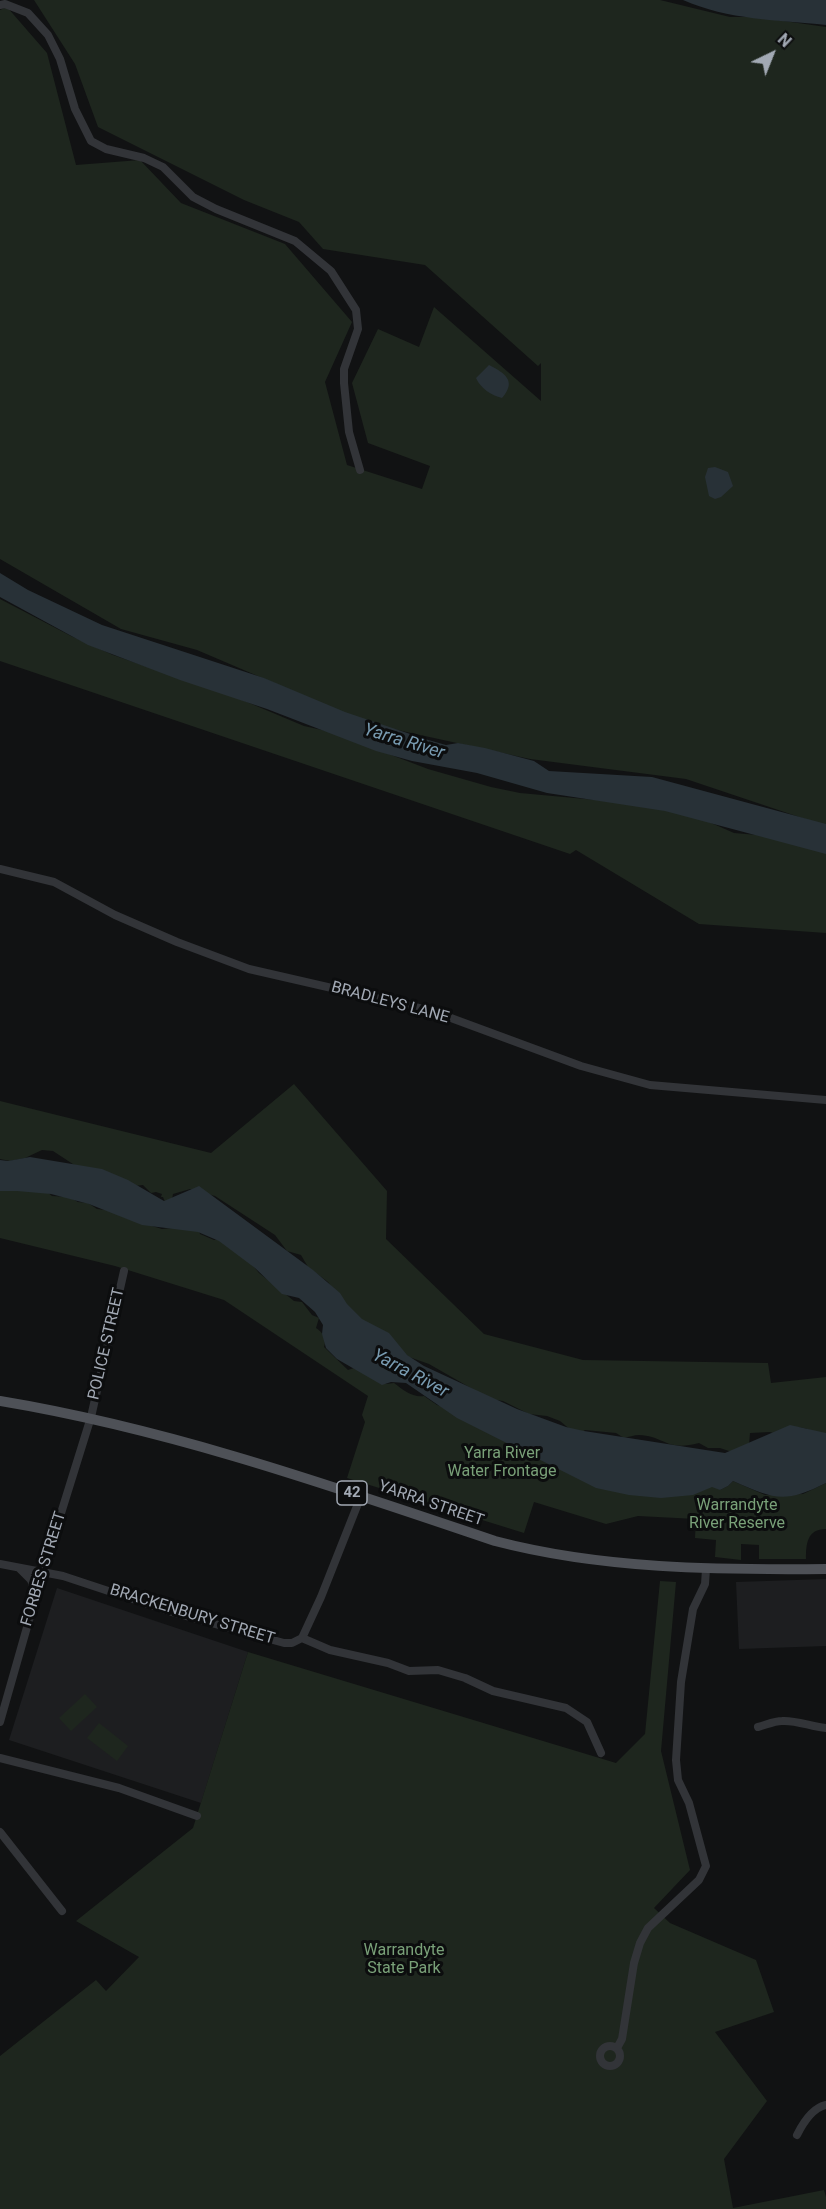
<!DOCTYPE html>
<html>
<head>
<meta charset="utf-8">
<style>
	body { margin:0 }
	#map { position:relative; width:826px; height:2209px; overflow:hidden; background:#111213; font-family:Roboto,sans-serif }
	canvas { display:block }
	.north { position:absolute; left:742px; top:24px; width:60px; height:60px; -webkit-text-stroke:4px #0c0d0e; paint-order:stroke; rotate:43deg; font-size:16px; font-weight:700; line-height:24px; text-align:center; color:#a2a9b4 }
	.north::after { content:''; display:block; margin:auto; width:21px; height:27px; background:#a2a9b4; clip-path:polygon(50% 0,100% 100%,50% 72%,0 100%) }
</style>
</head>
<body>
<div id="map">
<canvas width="826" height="2209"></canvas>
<div class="north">N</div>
</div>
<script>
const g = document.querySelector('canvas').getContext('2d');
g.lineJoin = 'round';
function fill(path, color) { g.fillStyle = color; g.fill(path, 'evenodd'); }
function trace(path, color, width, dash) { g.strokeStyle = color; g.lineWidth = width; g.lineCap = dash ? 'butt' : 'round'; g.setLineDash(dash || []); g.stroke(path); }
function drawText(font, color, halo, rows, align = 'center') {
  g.font = font + ' Roboto,sans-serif'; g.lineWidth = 6; g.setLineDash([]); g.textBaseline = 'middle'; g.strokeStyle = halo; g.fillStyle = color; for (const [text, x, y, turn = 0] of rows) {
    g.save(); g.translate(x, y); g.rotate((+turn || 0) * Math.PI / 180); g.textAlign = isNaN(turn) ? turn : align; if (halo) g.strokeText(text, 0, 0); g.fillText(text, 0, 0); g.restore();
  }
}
const built = new Path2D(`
	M 826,1579 L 826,1646 L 739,1649 L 736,1582 Z
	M 57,1588 L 248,1652 L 201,1803 L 9,1740 Z`);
const green = new Path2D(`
	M 34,0 L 660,0 L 730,17 L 756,17 L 826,27 L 826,826 L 686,779 L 530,759 L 370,724 L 197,650 L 121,629 L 0,559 L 0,10 L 7,7 L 47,53 L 76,165 L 140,160 L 181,203 L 285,244 L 352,322 L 325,382 L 347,465 L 422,489 L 430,466 L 368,443 L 352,383 L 378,329 L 419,347 L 434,307 L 541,401 L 541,363 L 538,366 L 425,265 L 323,249 L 299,222 L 244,200 L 98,127 L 75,64 Z
	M 0,599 L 71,636 L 113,655 L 235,697 L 304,726 L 331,732 L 428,769 L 491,787 L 520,793 L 651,805 L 709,822 L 734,833 L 769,836 L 826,851 L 826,933 L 699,924 L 576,850 L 570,854 L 0,661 Z
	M 294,1084 L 387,1191 L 386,1239 L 484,1334 L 583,1360 L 768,1363 L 771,1383 L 826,1377 L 826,1441 C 806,1425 799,1424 776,1434 L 770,1432 L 750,1433 L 749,1445 L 732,1452 L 720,1448 L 708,1448 L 699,1443 C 666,1452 665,1436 639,1435 C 634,1435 629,1437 624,1438 L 616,1433 L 585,1430 L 579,1434 L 572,1431 L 560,1421 L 547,1416 L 529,1414 L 503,1401 L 490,1399 L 429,1364 L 409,1357 L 353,1316 L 328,1282 L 308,1267 L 301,1255 L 287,1251 L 275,1235 L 215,1196 L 190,1189 L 173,1194 L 172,1199 L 165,1202 L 163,1197 L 161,1197 L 162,1194 L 156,1192 L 151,1193 L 143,1185 L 126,1187 L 82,1170 L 53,1151 L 42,1150 L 25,1158 L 10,1161 L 0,1159 L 0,1101 L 211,1153 Z
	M 0,1185 L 47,1192 L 52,1196 L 69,1197 L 78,1202 L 88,1203 L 97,1209 L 114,1211 L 126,1218 L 162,1229 L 182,1227 L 198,1229 L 200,1234 L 214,1240 L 230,1237 L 259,1273 L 294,1301 L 302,1302 L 312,1315 L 319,1318 L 316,1328 C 323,1332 327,1340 324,1347 L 348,1370 L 354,1368 L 386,1384 L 394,1383 C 403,1390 413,1398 424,1396 L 437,1405 L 715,1486 L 720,1490 L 728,1486 L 733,1481 L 765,1495 L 803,1494 L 826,1483 L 826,1529 C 807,1529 806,1544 806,1559 L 759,1559 L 759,1545 L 741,1544 L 741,1560 L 715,1557 L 716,1540 L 695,1538 L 696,1519 L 638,1516 L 606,1524 L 534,1502 L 524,1533 L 347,1478 L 365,1422 L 362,1415 L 368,1396 L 224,1300 L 115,1266 L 0,1238 Z
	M 660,1581 L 676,1582 L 661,1751 L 690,1870 L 654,1908 L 670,1923 L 756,1960 L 774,2012 L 715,2032 L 767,2101 L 724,2159 L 733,2208 L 824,2190 L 826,2197 L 826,2209 L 0,2209 L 0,2056 L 96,1980 L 106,1991 L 139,1957 L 76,1921 L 193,1828 L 248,1652 L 616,1763 L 645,1734 Z
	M 85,1694 L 97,1707 L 71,1731 L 59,1718 Z
	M 99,1723 L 128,1746 L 117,1761 L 87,1738 Z`);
const water = new Path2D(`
	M 683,0 L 826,0 L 826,25 C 778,20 728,20 683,0 Z
	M 489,365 C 505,373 517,381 502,398 C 491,395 481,389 476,378 Z
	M 715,467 L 728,472 L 733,486 L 721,497 L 715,499 L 709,496 L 705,477 L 708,468 Z
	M 0,573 L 28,590 L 102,625 L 264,678 L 345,712 L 425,739 L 446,745 L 458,743 L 485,748 L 534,761 L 549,771 L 652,777 L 826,824 L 826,854 L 665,811 L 547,793 L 477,773 L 412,761 L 376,751 L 267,709 L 180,680 L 88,645 L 0,597 Z
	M 30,1157 L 102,1169 L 128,1180 L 164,1201 L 199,1186 L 313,1270 L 340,1293 L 347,1304 L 362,1319 L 389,1333 L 407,1355 L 424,1366 L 517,1409 L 566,1427 L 584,1431 L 725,1453 L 790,1425 L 826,1433 L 826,1483 C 784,1504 774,1499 733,1481 L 728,1486 L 720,1490 L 712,1487 L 693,1495 L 661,1498 L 629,1495 L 596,1488 L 457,1418 L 406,1383 L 391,1382 L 382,1385 L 337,1359 L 326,1348 L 322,1334 L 323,1325 L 315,1312 L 299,1298 L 282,1294 L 255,1268 L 219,1241 L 198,1232 L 142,1225 L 89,1204 L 51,1194 L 17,1191 L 0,1191 L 0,1160 L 8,1161 Z`);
const minor = new Path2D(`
	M 0,5 L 5,4 L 28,13 L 48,35 L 60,59 L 75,109 L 91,141 L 106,149 L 144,158 L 163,167 L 193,197 L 216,209 L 295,241 L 331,271 L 356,310 L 358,329 L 344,369 L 344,383 L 349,432 L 360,470
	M 0,869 L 54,882 L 115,915 L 177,942 L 249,969 L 432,1011 L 581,1066 L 650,1085 L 826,1100
	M 0,1564 L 63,1576 L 175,1613 L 284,1643 L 292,1643 L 302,1638 L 330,1650 L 388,1663 L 409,1671 L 438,1670 L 465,1678 L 493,1691 L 566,1708 L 587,1722 L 601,1753
	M 20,1569 L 31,1580 L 35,1592
	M 302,1638 L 321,1597 L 361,1496
	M 0,1722 L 43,1571 L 91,1417 L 124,1271
	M 758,1727 C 766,1725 774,1721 782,1721 C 797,1720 811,1727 826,1728
	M 0,1758 L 119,1788 L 197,1816
	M 0,1832 L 62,1911
	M600 2056a10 10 0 1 1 20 0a10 10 0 1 1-20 0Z
	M 617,2048 L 622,2039 L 634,1963 L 640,1943 L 648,1928 L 699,1880 L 706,1866 L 689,1803 L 678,1780 L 676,1760 L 681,1682 L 693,1609 L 705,1584 L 706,1569
	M 797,2135 C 803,2123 812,2108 826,2105`);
const major = new Path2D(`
	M 0,1401 C 169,1429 332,1486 495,1541 C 602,1569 715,1570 826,1569`);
const shields = [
	[352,1493,30]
];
const shieldNames = [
	["42",352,1493]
];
const streetNames = [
	["BRADLEYS LANE",390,1003,15],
	["POLICE STREET",107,1344,-77],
	["YARRA STREET",431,1504,19],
	["FORBES STREET",44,1569,-73],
	["BRACKENBURY STREET",192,1615,17]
];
const parkNames = [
	["Yarra River",502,1454],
	["Water Frontage",502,1472],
	["Warrandyte",737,1506],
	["River Reserve",737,1524],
	["Warrandyte",404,1951],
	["State Park",404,1969]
];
const waterNames = [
	["Yarra River",404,742,17],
	["Yarra River",410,1374,28]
];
fill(built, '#1d1e20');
fill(green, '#1e261e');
fill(water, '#283137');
trace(minor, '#323438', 8);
trace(major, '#4e5157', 10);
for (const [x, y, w] of shields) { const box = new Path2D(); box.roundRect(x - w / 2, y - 12, w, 24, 4.5); g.fillStyle = '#0c0d0e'; g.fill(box); trace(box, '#a2a9b4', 1.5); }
drawText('bold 15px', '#a2a9b4', null, shieldNames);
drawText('16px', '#a2a9b4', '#0c0d0e', streetNames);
drawText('16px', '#79a078', '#0c0d0e', parkNames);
drawText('italic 18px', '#789bb1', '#0c0d0e', waterNames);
</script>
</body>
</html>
